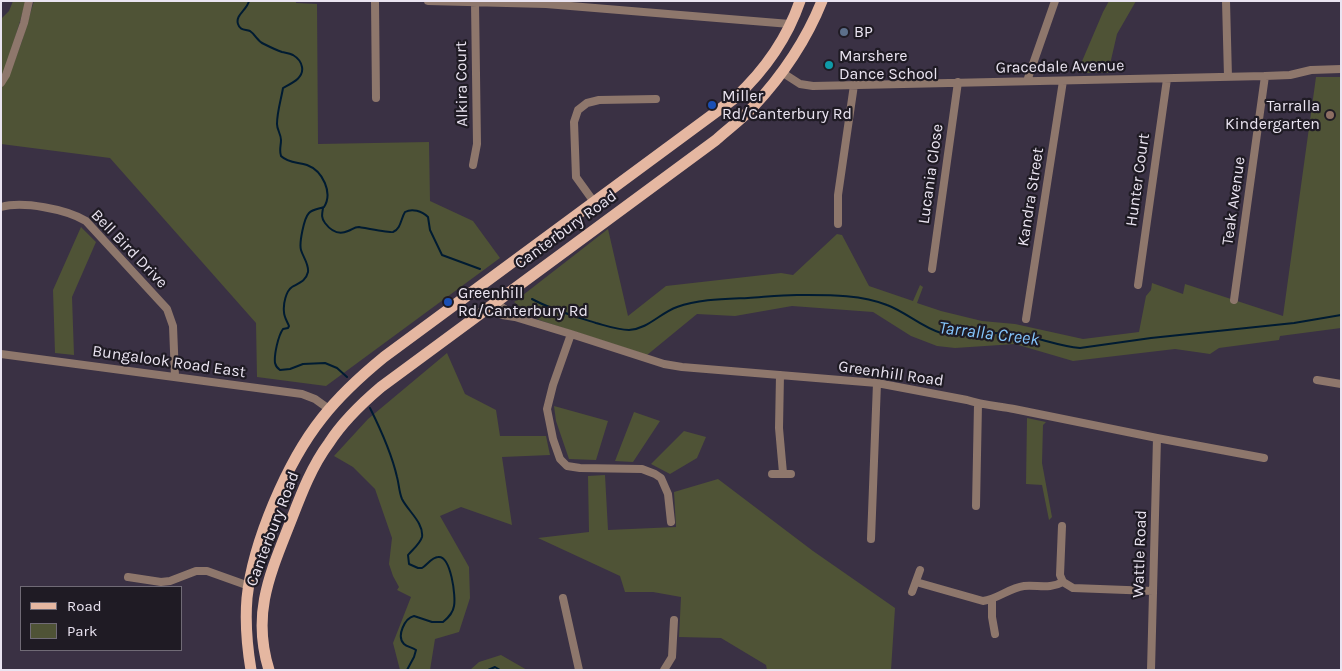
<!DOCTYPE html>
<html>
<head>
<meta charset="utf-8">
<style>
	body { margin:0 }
	#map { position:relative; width:1342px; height:671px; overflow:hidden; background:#3a3144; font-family:Karla,sans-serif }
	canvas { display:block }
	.frame { position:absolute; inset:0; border:2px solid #eae4f1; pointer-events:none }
	.legend { position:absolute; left:20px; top:586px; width:162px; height:65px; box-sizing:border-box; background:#1f1b24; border:1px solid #706b76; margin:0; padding:6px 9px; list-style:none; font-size:15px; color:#eae4f1 }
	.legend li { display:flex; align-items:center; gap:10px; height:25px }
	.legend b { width:25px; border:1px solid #706b76 }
</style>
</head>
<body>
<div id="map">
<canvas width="1342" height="671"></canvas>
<div class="frame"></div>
<ul class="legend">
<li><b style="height:6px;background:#e5b7a1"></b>Road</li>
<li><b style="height:14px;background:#4f5336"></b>Park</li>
</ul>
</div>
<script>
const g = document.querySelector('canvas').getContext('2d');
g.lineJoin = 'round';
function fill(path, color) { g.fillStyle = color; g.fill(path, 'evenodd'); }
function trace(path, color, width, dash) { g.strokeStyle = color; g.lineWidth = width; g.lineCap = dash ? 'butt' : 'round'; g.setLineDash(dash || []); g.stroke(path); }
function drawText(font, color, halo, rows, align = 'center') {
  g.font = font + ' Karla,sans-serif'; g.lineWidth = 4.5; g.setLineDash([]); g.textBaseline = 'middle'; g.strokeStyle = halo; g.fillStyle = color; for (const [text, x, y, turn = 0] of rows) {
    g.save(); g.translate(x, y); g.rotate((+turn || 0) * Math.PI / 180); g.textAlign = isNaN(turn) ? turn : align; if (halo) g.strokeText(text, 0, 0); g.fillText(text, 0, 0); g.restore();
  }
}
const green = new Path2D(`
	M 13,1 L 26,1 L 4,75 L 1,79 L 1,19 L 9,11 Z
	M 34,1 L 296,1 L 296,3 L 317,4 L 318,144 L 429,142 L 430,201 L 473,221 L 500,258 L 326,386 L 257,377 L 256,323 L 110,158 L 1,144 L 1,89 L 13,65 L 22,41 Z
	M 1109,1 L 1136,1 L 1117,34 L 1108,73 L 1077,73 L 1103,12 Z
	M 1316,77 L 1341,77 L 1341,328 L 1280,336 L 1279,340 L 1219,348 L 1210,354 L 1175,349 L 1073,361 L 1015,344 L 955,348 L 937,346 L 911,336 L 873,312 L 792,306 L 735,316 L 697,314 L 647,355 L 539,320 L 525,311 L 514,302 L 608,229 L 628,316 L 666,286 L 781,273 L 793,275 L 837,234 L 842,235 L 869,286 L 913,301 L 920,285 L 923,287 L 917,303 L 941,311 L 982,321 L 1015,324 L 1083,339 L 1139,332 L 1146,296 L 1151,290 L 1152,283 L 1183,294 L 1185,284 L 1283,316 Z
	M 81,227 L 96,242 L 72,297 L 74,355 L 55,353 L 53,290 Z
	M 447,353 L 465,394 L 496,410 L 500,436 L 546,436 L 550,455 L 502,457 L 512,525 L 461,507 L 440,516 L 469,567 L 470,598 L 459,632 L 435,639 L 430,670 L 400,670 L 393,643 L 411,597 L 397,590 L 399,587 L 393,576 L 389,564 L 392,538 L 375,489 L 353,467 L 334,456 L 368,419 Z
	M 554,406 L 608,421 L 596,460 L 569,459 L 556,421 Z
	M 634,412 L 660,421 L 633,462 L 615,461 Z
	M 1027,418 L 1046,422 L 1043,425 L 1042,463 L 1052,517 L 1049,520 L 1042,485 L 1026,484 Z
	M 684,431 L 706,437 L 697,458 L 670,474 L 651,464 Z
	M 605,475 L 608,530 L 676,527 L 674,492 L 718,479 L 813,551 L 895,608 L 891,670 L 767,670 L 766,665 L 721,638 L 679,637 L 681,597 L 653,592 L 625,592 L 620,576 L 538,538 L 589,532 L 588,476 Z
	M 501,655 L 527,670 L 470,670 L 479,662 Z`);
const stream = new Path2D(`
	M 249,1 C 247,10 235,15 238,24 C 240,31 246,29 250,31 C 256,35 257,41 264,44 C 270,47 276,50 282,52 C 286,53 289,53 293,55 C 298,58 301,61 302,67 C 304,78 292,83 283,88 C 281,100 277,112 277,124 C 277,130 281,134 281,140 C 281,146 279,150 281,156 C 288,163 298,162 307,165 C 323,171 333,193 324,207 C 319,209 313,209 309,213 C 304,218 299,243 301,250 C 303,257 309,264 308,272 C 306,281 299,283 292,287 C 286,291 283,304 284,312 C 284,317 287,321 289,326 L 288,328 L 283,329 C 278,336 274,355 275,363 C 276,367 277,368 280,370 L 290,369 L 303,364 L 325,363 L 337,368 L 347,377
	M 323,208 C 322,214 321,218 325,223 C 331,231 339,235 348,231 C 353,229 354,227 359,227 C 365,228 389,233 393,232 C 401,229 401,218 405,212 C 412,208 422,211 428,217 L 430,230 L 442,255 L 480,269
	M 532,299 C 552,310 574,316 596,323 C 607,326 618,330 629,330 C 648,329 660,313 677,307 C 699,299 725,299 748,298 C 764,297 781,295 797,295 C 827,295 860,294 887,305 C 906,312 921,327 941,333 C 962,338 984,332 1005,333 C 1031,334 1055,346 1080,348 L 1151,338 L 1294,323 L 1341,315
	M 370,408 C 380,428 392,455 397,477 C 399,484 399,492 402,499 C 408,511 424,523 422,537 C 420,544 412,550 408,555 L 409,564 L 418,568 L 422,568 C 427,565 432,557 438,557 C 451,555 456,597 454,606 C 453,613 448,618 443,622 L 432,622 L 414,616 C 405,618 396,636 404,644 C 407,647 412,647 416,650 L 414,657 L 407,670
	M 488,670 L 495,667 L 500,670`);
const street = new Path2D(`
	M 375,1 L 376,98
	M 428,1 L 546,4 L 790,24
	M 1226,1 L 1228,77
	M 783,73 L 800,84 L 813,86 L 1265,76 L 1290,75 L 1311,70 L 1341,69
	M 1027,81 L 1055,1
	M 1,83 L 6,75 L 24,23 L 29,1
	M 473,165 L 477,144 L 475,3
	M 594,202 L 576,177 L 574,122 L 578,110 L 587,103 L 599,100 L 656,99
	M 1,207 C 23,201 66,209 86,221 L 167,309 L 173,326 L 175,376
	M 838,224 L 838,195 L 854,85
	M 932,269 L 958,82
	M 1138,285 L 1167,79
	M 1234,300 L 1265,76
	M 494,303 L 495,309 L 502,315 L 515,317 L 571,334 L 664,364 L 682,367 L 877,383 L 967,400 C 982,405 998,406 1014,409 L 1157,438 L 1264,458
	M 494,303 L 499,305 L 514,316
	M 1026,319 L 1063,81
	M 571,334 L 553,385 L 547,409 L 553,439 L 560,459 L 567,466 L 580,468 L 642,469 L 655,474 L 661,478 L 668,494 L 671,522
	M 1,354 L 302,394 L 315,399 L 329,409
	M 780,375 L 779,428 L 783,473
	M 1317,380 L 1341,384
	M 772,474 L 791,474
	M 976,506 L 978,404
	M 1062,526 L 1060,575 L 1063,582
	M 871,539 L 877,383
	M 128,577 L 161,582 L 170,581 L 196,571 L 207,571 L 249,586
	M 916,582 L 983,601 C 998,599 1009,588 1024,586 C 1039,585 1050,589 1063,582 L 1073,588 L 1153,591
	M 912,592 L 920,570
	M 563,598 L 579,670
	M 992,600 L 992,617 L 995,634
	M 664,670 L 672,657 L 674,620
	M 1151,670 L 1157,438`);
const primary = new Path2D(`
	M 251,670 C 247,646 245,622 247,598 C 253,542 287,462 322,418 C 340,395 362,375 384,357 L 735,98 C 764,71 787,39 800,1
	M 269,670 C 251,612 271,572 292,518 C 302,492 312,466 329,443 C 343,421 361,404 381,387 L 716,140 C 728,129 742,119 753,107 C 782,76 806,41 822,1`);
const markers = [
	[844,32,5,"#5c6f8a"],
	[829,65,5,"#0f9aa8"],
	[712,105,5,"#1a4fb4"],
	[1330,115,5,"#8d6e63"],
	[448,302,5,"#1a4fb4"]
];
const poiNames = [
	["BP",854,32],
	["Marshere",839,56],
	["Dance School",839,74],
	["Miller",722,96],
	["Rd/Canterbury Rd",722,114],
	["Tarralla",1320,106,"right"],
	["Kindergarten",1320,124,"right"],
	["Greenhill",458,293],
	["Rd/Canterbury Rd",458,311]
];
const streetNames = [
	["Gracedale Avenue",1060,67,-1],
	["Alkira Court",462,84,-91],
	["Lucania Close",931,174,-82],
	["Hunter Court",1138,180,-82],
	["Kandra Street",1031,197,-81],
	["Teak Avenue",1234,201,-82],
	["Canterbury Road",566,230,-36],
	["Bell Bird Drive",129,249,46],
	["Bungalook Road East",169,362,8],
	["Greenhill Road",891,374,8],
	["Canterbury Road",273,529,-69],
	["Wattle Road",1140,554,-88]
];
const waterNames = [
	["Tarralla Creek",989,334,7]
];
fill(green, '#4f5336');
trace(stream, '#001b32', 2);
trace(street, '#8e776c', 8);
trace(primary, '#e5b7a1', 11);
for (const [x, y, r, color] of markers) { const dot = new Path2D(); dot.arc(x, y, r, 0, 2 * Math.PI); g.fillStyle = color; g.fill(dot); trace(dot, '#1f1b24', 2); }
drawText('16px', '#eae4f1', '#1f1b24', poiNames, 'left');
drawText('16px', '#eae4f1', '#1f1b24', streetNames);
drawText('italic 18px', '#85c6fd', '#1f1b24', waterNames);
</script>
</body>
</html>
